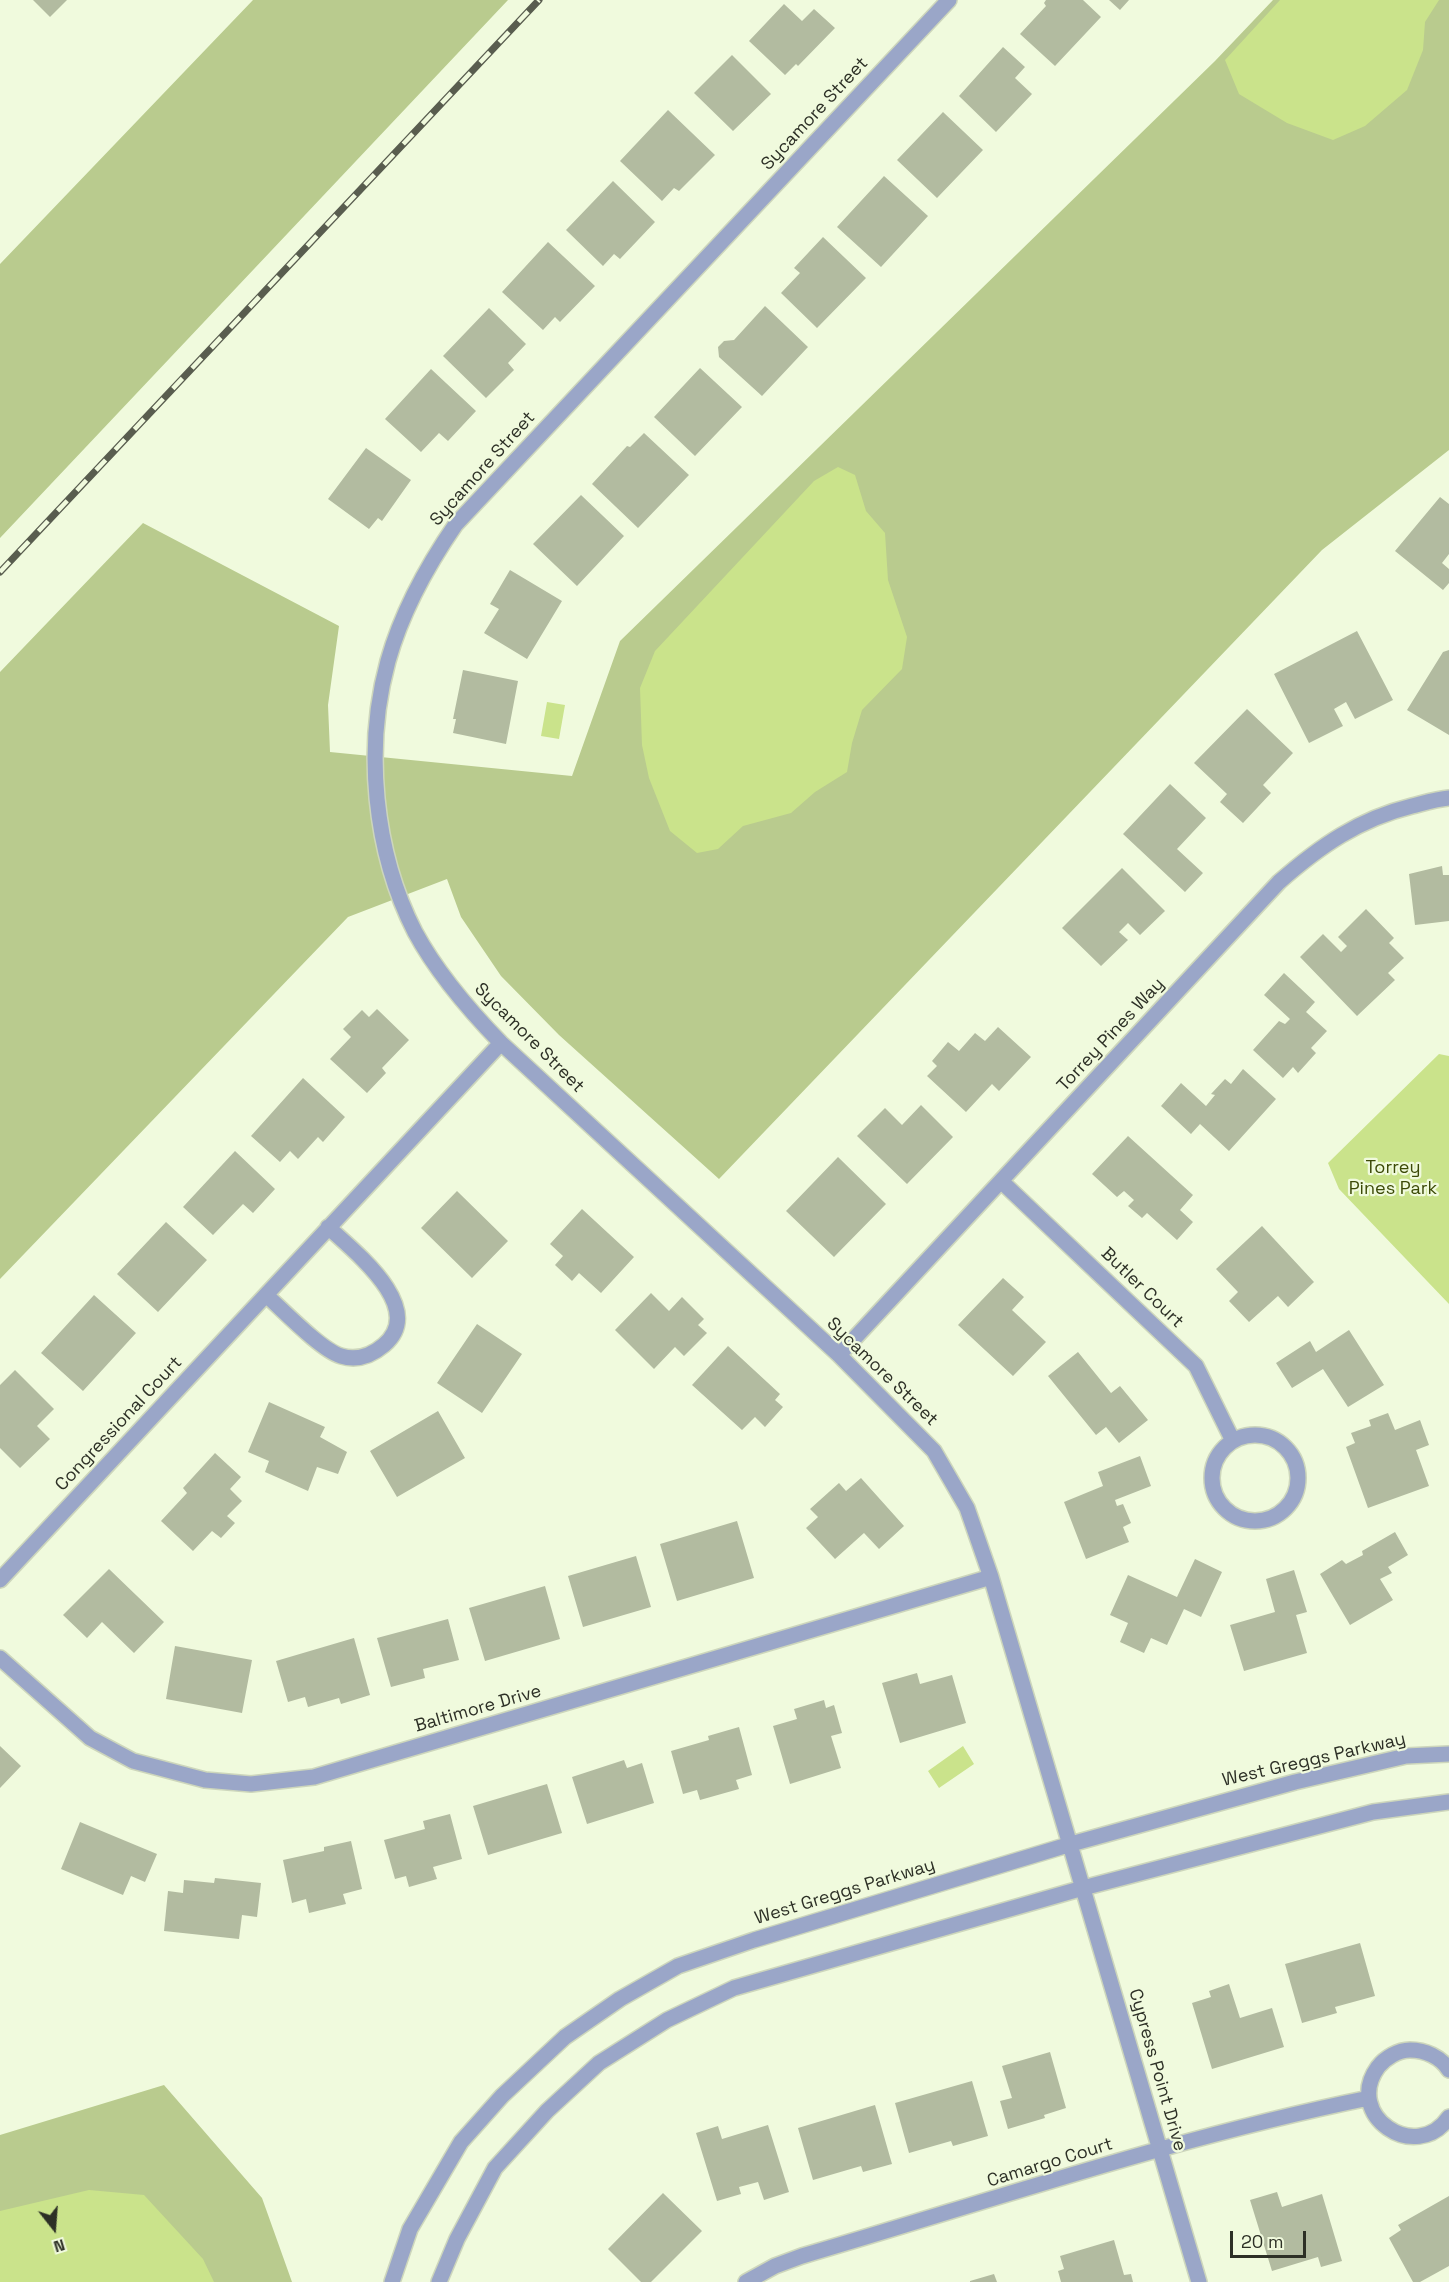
<!DOCTYPE html>
<html>
<head>
<meta charset="utf-8">
<style>
	body { margin:0 }
	#map { position:relative; width:1449px; height:2282px; overflow:hidden; background:#f0fadd; font-family:"Space Grotesk",sans-serif }
	canvas { display:block }
	.north { position:absolute; left:24px; top:2198px; width:60px; height:60px; -webkit-text-stroke:4px #f0fadd; paint-order:stroke; rotate:163deg; font-size:16px; font-weight:700; line-height:24px; text-align:center; color:#2d3026 }
	.north::after { content:''; display:block; margin:auto; width:21px; height:27px; background:#2d3026; clip-path:polygon(50% 0,100% 100%,50% 72%,0 100%) }
	.scale { position:absolute; left:1230px; top:2231px; width:76px; height:27px; box-sizing:border-box; border:3px solid #2d3026; border-top:0; padding-left:8px; font-size:18px; line-height:21px; white-space:nowrap; color:#2d3026; -webkit-text-stroke:4px #f0fadd; paint-order:stroke }
</style>
</head>
<body>
<div id="map">
<canvas width="1449" height="2282"></canvas>
<div class="north">N</div>
<div class="scale">20 m</div>
</div>
<script>
const g = document.querySelector('canvas').getContext('2d');
g.lineJoin = 'round';
function fill(path, color) { g.fillStyle = color; g.fill(path, 'evenodd'); }
function trace(path, color, width, dash) { g.strokeStyle = color; g.lineWidth = width; g.lineCap = dash ? 'butt' : 'round'; g.setLineDash(dash || []); g.stroke(path); }
function drawText(font, color, halo, rows, align = 'center') {
  g.font = font + ' "Space Grotesk",sans-serif'; g.lineWidth = 4.5; g.setLineDash([]); g.textBaseline = 'middle'; g.strokeStyle = halo; g.fillStyle = color; for (const [text, x, y, turn = 0] of rows) {
    g.save(); g.translate(x, y); g.rotate((+turn || 0) * Math.PI / 180); g.textAlign = isNaN(turn) ? turn : align; if (halo) g.strokeText(text, 0, 0); g.fillText(text, 0, 0); g.restore();
  }
}
const green = new Path2D(`
	M 253,0 L 508,0 L 0,538 L 0,264 Z
	M 1273,0 L 1449,0 L 1449,450 L 1322,550 L 719,1179 L 559,1035 L 501,976 L 461,917 L 447,879 L 348,917 L 0,1279 L 0,672 L 143,523 L 339,626 L 328,705 L 330,752 L 572,776 L 620,641 L 1215,61 Z
	M 164,2085 L 262,2198 L 292,2282 L 0,2282 L 0,2135 Z`);
const water = new Path2D(`
	M 1280,0 L 1439,0 L 1425,22 L 1423,50 L 1407,90 L 1365,126 L 1333,140 L 1287,123 L 1239,94 L 1225,60 Z
	M 838,467 L 855,475 L 866,511 L 885,533 L 888,580 L 907,637 L 902,669 L 862,710 L 852,743 L 847,772 L 815,792 L 791,813 L 743,826 L 718,849 L 697,853 L 670,831 L 649,778 L 642,745 L 640,688 L 655,651 L 814,481 Z
	M 547,702 L 565,705 L 559,739 L 541,736 Z
	M 1439,1054 L 1449,1056 L 1449,1304 L 1339,1189 L 1328,1163 Z
	M 963,1746 L 974,1764 L 939,1788 L 928,1771 Z
	M 89,2190 L 144,2195 L 203,2259 L 214,2282 L 0,2282 L 0,2211 Z`);
const building = new Path2D(`
	M 33,0 L 67,0 L 50,17 Z
	M 1046,0 L 1083,0 L 1101,17 L 1055,66 L 1020,34 L 1046,6 L 1044,3 Z
	M 1109,0 L 1129,0 L 1120,10 Z
	M 784,4 L 802,21 L 814,9 L 835,28 L 798,66 L 796,64 L 785,75 L 749,41 Z
	M 1003,47 L 1025,67 L 1015,78 L 1032,94 L 996,132 L 959,96 Z
	M 732,55 L 771,94 L 733,131 L 694,93 Z
	M 668,110 L 715,155 L 679,191 L 674,188 L 662,201 L 620,161 Z
	M 943,112 L 983,150 L 937,198 L 897,160 Z
	M 884,176 L 928,216 L 881,267 L 837,227 Z
	M 613,181 L 655,222 L 620,259 L 614,254 L 603,266 L 566,230 Z
	M 823,237 L 866,278 L 817,328 L 781,293 L 800,273 L 794,268 Z
	M 548,242 L 595,286 L 560,322 L 555,317 L 543,330 L 502,292 Z
	M 765,306 L 808,347 L 762,396 L 719,357 L 718,347 L 724,341 L 734,340 Z
	M 489,308 L 526,344 L 508,363 L 514,370 L 486,398 L 443,356 Z
	M 700,368 L 742,407 L 695,456 L 654,417 Z
	M 431,369 L 476,411 L 448,441 L 439,433 L 421,452 L 385,419 Z
	M 644,433 L 689,475 L 638,528 L 592,484 L 627,446 L 630,447 Z
	M 366,448 L 411,480 L 382,521 L 378,518 L 369,529 L 328,499 Z
	M 581,495 L 624,536 L 577,586 L 533,544 Z
	M 1440,497 L 1449,504 L 1449,554 L 1442,563 L 1449,569 L 1449,583 L 1443,590 L 1395,551 Z
	M 510,570 L 562,601 L 527,659 L 484,633 L 499,609 L 490,604 Z
	M 1357,631 L 1393,700 L 1355,719 L 1346,702 L 1334,709 L 1343,726 L 1309,743 L 1274,674 Z
	M 1449,650 L 1449,735 L 1407,710 L 1443,652 Z
	M 463,670 L 518,681 L 506,744 L 453,733 L 456,719 L 453,719 Z
	M 1247,709 L 1293,753 L 1263,785 L 1271,793 L 1243,823 L 1220,802 L 1227,794 L 1194,763 Z
	M 1170,784 L 1206,818 L 1177,849 L 1203,873 L 1185,892 L 1123,834 Z
	M 1442,866 L 1443,875 L 1449,875 L 1449,921 L 1415,925 L 1409,874 Z
	M 1122,868 L 1165,911 L 1140,935 L 1128,923 L 1119,932 L 1128,940 L 1101,966 L 1062,928 Z
	M 1366,909 L 1394,938 L 1389,943 L 1404,958 L 1388,973 L 1395,980 L 1357,1016 L 1300,957 L 1323,934 L 1341,952 L 1347,946 L 1338,937 Z
	M 1284,973 L 1315,1002 L 1306,1012 L 1327,1031 L 1311,1048 L 1316,1053 L 1298,1073 L 1293,1067 L 1283,1078 L 1253,1050 L 1279,1021 L 1285,1024 L 1290,1019 L 1264,995 Z
	M 377,1009 L 409,1040 L 382,1068 L 386,1073 L 367,1093 L 330,1059 L 351,1037 L 343,1029 L 362,1010 L 369,1017 Z
	M 998,1027 L 1031,1057 L 999,1091 L 992,1084 L 966,1112 L 927,1076 L 937,1066 L 932,1061 L 948,1042 L 959,1051 L 975,1033 L 985,1041 Z
	M 1243,1069 L 1276,1099 L 1229,1151 L 1200,1124 L 1191,1134 L 1161,1106 L 1181,1083 L 1206,1106 L 1215,1095 L 1211,1094 L 1225,1079 L 1231,1084 Z
	M 303,1078 L 345,1117 L 323,1142 L 318,1137 L 298,1159 L 290,1151 L 280,1162 L 251,1136 Z
	M 921,1105 L 953,1137 L 907,1184 L 857,1136 L 885,1108 L 902,1125 Z
	M 1128,1136 L 1193,1195 L 1180,1210 L 1193,1222 L 1177,1240 L 1147,1213 L 1142,1218 L 1128,1206 L 1134,1200 L 1124,1191 L 1117,1197 L 1092,1174 Z
	M 235,1151 L 275,1189 L 253,1213 L 243,1204 L 213,1235 L 183,1207 Z
	M 838,1157 L 886,1204 L 834,1257 L 786,1211 Z
	M 457,1191 L 508,1241 L 472,1278 L 421,1228 Z
	M 582,1209 L 634,1257 L 601,1293 L 579,1273 L 572,1281 L 555,1265 L 563,1256 L 550,1244 Z
	M 166,1222 L 207,1260 L 158,1312 L 117,1274 Z
	M 1262,1226 L 1314,1282 L 1288,1307 L 1278,1296 L 1249,1322 L 1229,1301 L 1238,1292 L 1216,1269 Z
	M 1003,1278 L 1024,1297 L 1012,1310 L 1046,1342 L 1013,1376 L 958,1325 Z
	M 651,1293 L 669,1311 L 682,1297 L 704,1319 L 698,1325 L 707,1333 L 684,1356 L 675,1347 L 654,1369 L 615,1330 Z
	M 94,1295 L 136,1333 L 83,1391 L 41,1353 Z
	M 477,1324 L 522,1354 L 482,1413 L 437,1383 Z
	M 1349,1330 L 1384,1385 L 1348,1407 L 1323,1369 L 1292,1388 L 1276,1363 L 1310,1341 L 1316,1352 Z
	M 728,1346 L 780,1394 L 775,1400 L 783,1407 L 765,1427 L 755,1417 L 742,1430 L 692,1385 Z
	M 1078,1352 L 1111,1393 L 1120,1386 L 1148,1420 L 1119,1443 L 1106,1427 L 1096,1435 L 1048,1376 Z
	M 15,1370 L 54,1409 L 37,1426 L 50,1439 L 20,1468 L 0,1448 L 0,1385 Z
	M 269,1402 L 325,1427 L 320,1437 L 347,1452 L 338,1474 L 317,1467 L 308,1491 L 265,1472 L 269,1461 L 248,1452 Z
	M 438,1411 L 465,1458 L 397,1497 L 370,1451 Z
	M 1388,1413 L 1395,1430 L 1420,1420 L 1429,1445 L 1416,1450 L 1429,1486 L 1368,1508 L 1346,1447 L 1355,1443 L 1351,1433 L 1371,1426 L 1369,1420 Z
	M 215,1453 L 241,1477 L 230,1489 L 242,1501 L 227,1516 L 235,1523 L 221,1538 L 212,1531 L 193,1551 L 161,1521 L 187,1493 L 183,1488 Z
	M 1140,1456 L 1151,1486 L 1115,1500 L 1117,1506 L 1123,1504 L 1131,1523 L 1123,1527 L 1129,1542 L 1086,1559 L 1064,1502 L 1103,1486 L 1098,1472 Z
	M 861,1478 L 904,1526 L 879,1549 L 864,1533 L 835,1559 L 806,1528 L 818,1517 L 810,1509 L 839,1483 L 846,1491 Z
	M 737,1521 L 754,1578 L 677,1601 L 660,1544 Z
	M 1395,1532 L 1408,1555 L 1388,1567 L 1392,1573 L 1380,1579 L 1393,1600 L 1350,1625 L 1320,1574 L 1342,1560 L 1346,1564 L 1363,1555 L 1362,1551 Z
	M 636,1556 L 651,1607 L 583,1627 L 568,1576 Z
	M 1195,1559 L 1222,1572 L 1201,1617 L 1184,1609 L 1167,1645 L 1151,1638 L 1144,1653 L 1120,1642 L 1128,1623 L 1110,1615 L 1128,1575 L 1177,1597 Z
	M 109,1569 L 164,1622 L 134,1653 L 102,1622 L 87,1638 L 63,1615 Z
	M 1294,1570 L 1307,1612 L 1296,1615 L 1307,1653 L 1244,1671 L 1230,1625 L 1275,1612 L 1266,1579 Z
	M 545,1586 L 560,1639 L 485,1661 L 469,1608 Z
	M 448,1619 L 459,1660 L 423,1669 L 425,1678 L 391,1687 L 377,1638 Z
	M 354,1638 L 370,1695 L 341,1704 L 339,1698 L 308,1707 L 305,1697 L 288,1702 L 276,1661 Z
	M 175,1646 L 252,1660 L 242,1713 L 166,1699 Z
	M 917,1673 L 920,1684 L 952,1675 L 966,1723 L 900,1743 L 882,1683 Z
	M 824,1700 L 826,1708 L 834,1705 L 842,1733 L 831,1736 L 841,1768 L 790,1784 L 773,1726 L 797,1719 L 794,1709 Z
	M 739,1727 L 752,1775 L 736,1780 L 739,1789 L 700,1800 L 697,1790 L 683,1794 L 671,1751 L 709,1740 L 708,1736 Z
	M 0,1746 L 21,1766 L 0,1788 Z
	M 624,1760 L 627,1768 L 642,1763 L 654,1803 L 587,1824 L 572,1777 Z
	M 547,1784 L 562,1833 L 488,1855 L 473,1806 Z
	M 450,1814 L 462,1859 L 433,1867 L 437,1879 L 409,1887 L 406,1876 L 395,1879 L 384,1840 L 425,1829 L 423,1821 Z
	M 80,1822 L 157,1854 L 145,1882 L 131,1876 L 123,1895 L 61,1869 Z
	M 351,1841 L 362,1889 L 343,1894 L 346,1904 L 309,1913 L 306,1899 L 292,1903 L 283,1860 L 324,1851 L 324,1847 Z
	M 215,1878 L 261,1883 L 257,1917 L 242,1915 L 239,1939 L 164,1931 L 168,1891 L 183,1893 L 184,1880 L 214,1883 Z
	M 1360,1943 L 1375,1996 L 1335,2007 L 1337,2013 L 1302,2023 L 1285,1964 Z
	M 1229,1984 L 1240,2018 L 1272,2008 L 1284,2047 L 1212,2069 L 1192,2003 L 1211,1997 L 1209,1991 Z
	M 1050,2052 L 1066,2108 L 1044,2115 L 1045,2118 L 1008,2129 L 1000,2101 L 1012,2098 L 1002,2066 Z
	M 972,2081 L 988,2136 L 953,2146 L 951,2141 L 909,2153 L 895,2103 Z
	M 875,2105 L 892,2164 L 863,2172 L 861,2166 L 813,2180 L 798,2128 Z
	M 768,2125 L 789,2192 L 764,2200 L 758,2182 L 739,2187 L 741,2194 L 717,2201 L 696,2133 L 718,2126 L 722,2139 Z
	M 1277,2192 L 1282,2207 L 1322,2194 L 1342,2261 L 1321,2267 L 1318,2257 L 1272,2271 L 1250,2200 Z
	M 663,2193 L 702,2231 L 651,2282 L 641,2282 L 608,2249 Z
	M 1449,2196 L 1449,2266 L 1420,2282 L 1413,2282 L 1389,2238 L 1401,2230 L 1398,2225 Z
	M 1114,2240 L 1124,2275 L 1131,2274 L 1133,2282 L 1061,2282 L 1058,2271 L 1064,2269 L 1060,2256 Z
	M 994,2274 L 997,2282 L 970,2282 L 970,2281 Z`);
const minor = new Path2D(`
	M 949,0 L 456,524 C 427,566 402,611 388,661 C 364,748 374,852 415,932 C 437,973 469,1010 501,1043 L 839,1355 L 934,1451 L 967,1508 L 991,1577 L 1199,2282
	M 1001,1181 L 1196,1366 L 1233,1441
	M 266,1295 C 283,1310 321,1350 341,1356 C 357,1361 371,1356 384,1345 C 427,1308 355,1252 328,1227
	M 839,1355 L 1279,882 C 1320,846 1359,819 1412,806 C 1424,803 1437,799 1449,798
	M1212 1478a43 43 0 1 1 86 0a43 43 0 1 1-86 0Z
	M 0,1580 L 501,1043
	M 0,1658 L 90,1738 L 133,1761 L 205,1780 L 251,1784 L 314,1777 L 991,1577
	M 1449,2070 C 1441,2057 1425,2050 1410,2050 C 1398,2050 1385,2058 1378,2067 C 1343,2115 1416,2165 1449,2117
	M 392,2282 L 410,2229 L 461,2142 L 502,2096 L 565,2037 L 620,1999 L 678,1966 L 754,1940 L 1071,1844 L 1295,1782 L 1406,1756 L 1449,1754
	M 439,2282 L 457,2239 L 495,2168 L 547,2111 L 599,2063 L 667,2020 L 734,1988 L 1083,1888 L 1373,1812 L 1449,1802
	M 746,2282 L 775,2266 L 802,2256 C 990,2201 1177,2137 1369,2098`);
const rail = new Path2D(`
	M 0,572 L 539,0`);
const streetNames = [
	["Sycamore Street",815,114,-47],
	["Sycamore Street",483,469,-48],
	["Torrey Pines Way",1111,1035,-47],
	["Sycamore Street",529,1038,45],
	["Butler Court",1142,1288,44],
	["Sycamore Street",882,1372,44],
	["Congressional Court",119,1424,-47],
	["Baltimore Drive",478,1709,-16],
	["West Greggs Parkway",1314,1760,-13],
	["West Greggs Parkway",845,1892,-17],
	["Cypress Point Drive",1157,2070,74],
	["Camargo Court",1050,2163,-17]
];
const parkNames = [
	["Torrey",1393,1168],
	["Pines Park",1393,1189]
];
fill(green, '#b9cb8e');
fill(water, '#cae38b');
fill(building, '#b2bba0');
trace(minor, '#cdd6bc', 18);
trace(minor, '#9aa6c8', 15);
trace(rail, '#595d4f', 7);
trace(rail, '#f0fadd', 4.5, [14]);
drawText('18px', '#2d3026', '#f0fadd', streetNames);
drawText('18px', '#3c4a07', '#f0fadd', parkNames);
</script>
</body>
</html>
